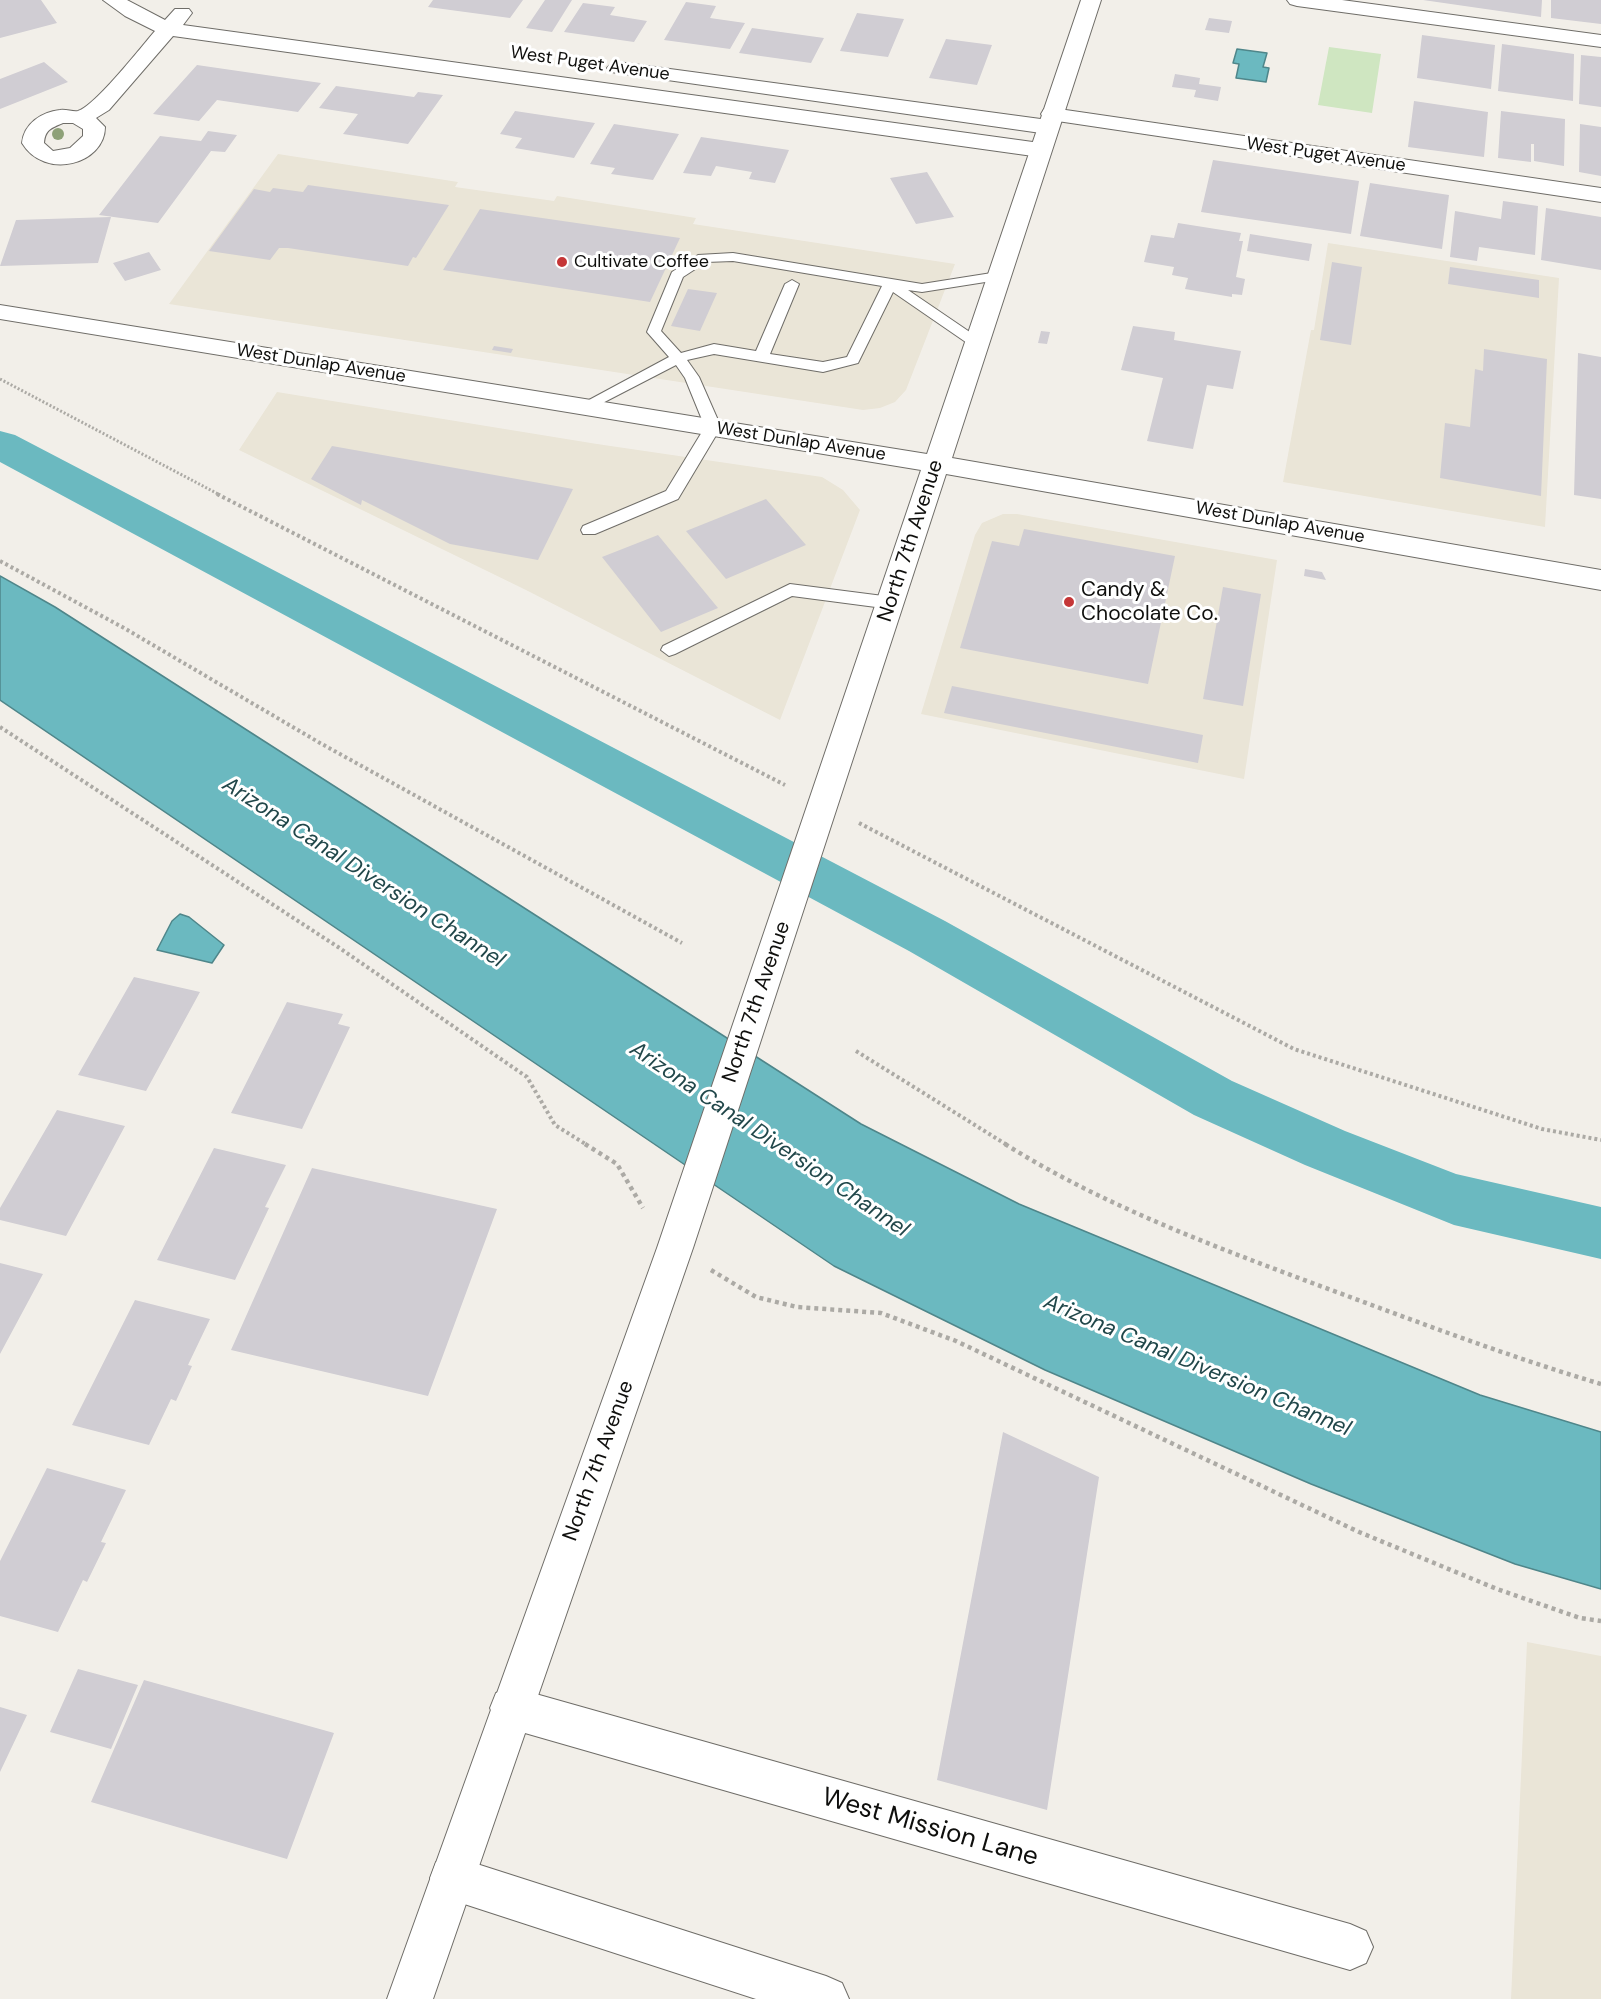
<!DOCTYPE html>
<html>
<head>
<meta charset="utf-8">
<style>
	body { margin:0 }
	canvas { display:block; background:#f2efe9 }
</style>
</head>
<body>
<canvas width="1601" height="1999"></canvas>
<script>
const g = document.querySelector('canvas').getContext('2d');
g.lineJoin = 'round';
function fill(path, color) { g.fillStyle = color; g.fill(path, 'evenodd'); }
function trace(path, color, width, dash) { g.strokeStyle = color; g.lineWidth = width; g.lineCap = dash ? 'butt' : 'round'; g.setLineDash(dash || []); g.stroke(path); }
function drawText(font, color, halo, rows, align = 'center') {
  g.font = font + ' "DM Sans",sans-serif'; g.lineWidth = 6; g.setLineDash([]); g.textBaseline = 'middle'; g.strokeStyle = halo; g.fillStyle = color; for (const [text, x, y, turn = 0] of rows) {
    g.save(); g.translate(x, y); g.rotate((+turn || 0) * Math.PI / 180); g.textAlign = isNaN(turn) ? turn : align; if (halo) g.strokeText(text, 0, 0); g.fillText(text, 0, 0); g.restore();
  }
}
const built = new Path2D(`
	M 278,154 L 458,182 L 455,187 L 554,201 L 557,196 L 696,218 L 693,224 L 955,264 L 906,390 L 895,402 L 880,408 L 863,410 L 169,304 Z
	M 1328,243 L 1559,278 L 1545,527 L 1283,482 L 1311,330 L 1314,330 Z
	M 277,392 L 597,444 L 822,477 L 843,490 L 860,510 L 780,720 L 526,590 L 239,450 Z
	M 1003,514 L 1017,514 L 1277,560 L 1244,779 L 921,714 L 975,535 L 982,523 Z
	M 1527,1642 L 1601,1656 L 1601,1999 L 1511,1999 Z`);
const green = new Path2D(`
	M 1329,47 L 1381,54 L 1372,113 L 1318,105 Z`);
const water = new Path2D(`
	M 1237,49 L 1267,53 L 1263,67 L 1269,68 L 1266,82 L 1236,78 L 1239,64 L 1233,63 Z
	M 0,576 L 55,607 L 861,1124 L 1019,1204 L 1480,1395 L 1601,1432 L 1601,1589 L 1515,1564 L 1311,1484 L 1045,1370 L 834,1266 L 0,700 Z
	M 180,914 L 189,917 L 224,945 L 212,963 L 157,950 L 172,921 Z`);
const canal = new Path2D(`
	M 0,431 L 15,435 L 945,921 L 1232,1081 L 1345,1131 L 1456,1174 L 1601,1207 L 1601,1259 L 1454,1225 L 1305,1165 L 1194,1115 L 909,951 L 0,462 Z`);
const building = new Path2D(`
	M 0,0 L 41,0 L 57,23 L 0,38 Z
	M 433,0 L 523,0 L 510,18 L 428,7 Z
	M 545,0 L 572,0 L 552,32 L 526,28 Z
	M 1423,0 L 1542,0 L 1541,17 Z
	M 1551,0 L 1601,0 L 1601,24 L 1551,18 Z
	M 686,2 L 716,6 L 710,18 L 745,23 L 730,49 L 664,40 Z
	M 583,3 L 615,7 L 610,15 L 647,21 L 634,42 L 564,32 Z
	M 857,13 L 904,19 L 888,57 L 840,51 Z
	M 1209,18 L 1232,21 L 1229,33 L 1205,30 Z
	M 752,28 L 824,38 L 811,63 L 739,53 Z
	M 1422,35 L 1495,45 L 1491,89 L 1417,78 Z
	M 946,39 L 992,45 L 977,85 L 929,78 Z
	M 1502,44 L 1574,54 L 1573,101 L 1498,91 Z
	M 1581,55 L 1601,57 L 1601,107 L 1579,104 Z
	M 44,62 L 68,82 L 0,109 L 0,79 Z
	M 197,65 L 321,83 L 298,112 L 217,100 L 199,121 L 153,114 Z
	M 1175,74 L 1200,78 L 1199,84 L 1221,87 L 1218,101 L 1194,97 L 1196,90 L 1172,87 Z
	M 336,86 L 414,97 L 418,92 L 443,95 L 408,144 L 343,134 L 358,114 L 319,108 Z
	M 1414,101 L 1488,112 L 1484,157 L 1408,147 Z
	M 515,111 L 595,123 L 574,158 L 515,148 L 522,138 L 500,134 Z
	M 1501,111 L 1565,119 L 1564,166 L 1534,161 L 1534,144 L 1531,144 L 1531,162 L 1498,158 Z
	M 614,124 L 679,134 L 653,180 L 611,174 L 615,168 L 590,164 Z
	M 1580,124 L 1601,127 L 1601,176 L 1579,172 Z
	M 208,131 L 237,135 L 225,152 L 211,151 L 158,223 L 99,215 L 160,136 L 201,141 Z
	M 701,137 L 789,150 L 775,183 L 749,179 L 752,172 L 716,166 L 711,176 L 683,173 Z
	M 1213,160 L 1359,181 L 1351,234 L 1201,212 Z
	M 927,172 L 954,217 L 916,224 L 890,178 Z
	M 1370,183 L 1449,195 L 1442,249 L 1360,236 Z
	M 308,185 L 449,205 L 416,258 L 413,257 L 408,266 L 288,248 L 279,248 L 270,260 L 209,251 L 254,189 L 270,192 L 273,188 L 303,192 Z
	M 1503,201 L 1538,206 L 1535,255 L 1479,247 L 1477,261 L 1450,257 L 1455,211 L 1501,219 Z
	M 1546,208 L 1601,217 L 1601,270 L 1541,260 Z
	M 480,209 L 680,238 L 650,302 L 443,270 Z
	M 111,217 L 98,263 L 0,266 L 16,220 Z
	M 1178,223 L 1241,233 L 1239,241 L 1243,241 L 1236,277 L 1245,279 L 1242,295 L 1232,294 L 1232,297 L 1185,289 L 1188,278 L 1172,275 L 1174,267 L 1144,262 L 1151,235 L 1174,238 Z
	M 1250,234 L 1312,244 L 1309,261 L 1247,251 Z
	M 149,252 L 161,270 L 125,281 L 113,263 Z
	M 1332,262 L 1362,267 L 1351,345 L 1320,340 Z
	M 1450,267 L 1539,280 L 1539,298 L 1448,284 Z
	M 688,289 L 717,293 L 700,331 L 671,326 Z
	M 1133,326 L 1175,332 L 1174,340 L 1241,351 L 1233,389 L 1207,385 L 1193,449 L 1147,441 L 1163,378 L 1121,370 Z
	M 1041,331 L 1050,332 L 1047,344 L 1038,343 Z
	M 494,346 L 513,349 L 511,353 L 492,350 Z
	M 1484,349 L 1547,359 L 1541,496 L 1440,478 L 1445,423 L 1470,427 L 1475,369 L 1483,371 Z
	M 1578,353 L 1601,357 L 1601,499 L 1574,495 Z
	M 332,446 L 573,489 L 538,560 L 450,544 L 362,500 L 361,505 L 311,479 Z
	M 766,499 L 806,545 L 726,579 L 686,531 Z
	M 1024,529 L 1175,556 L 1148,684 L 960,648 L 992,541 L 1019,546 Z
	M 658,535 L 718,608 L 661,632 L 602,557 Z
	M 1305,569 L 1322,572 L 1326,580 L 1304,576 Z
	M 1223,587 L 1261,594 L 1243,706 L 1203,699 Z
	M 952,686 L 1203,735 L 1198,763 L 944,713 Z
	M 134,977 L 200,992 L 146,1091 L 78,1075 Z
	M 287,1002 L 343,1014 L 338,1024 L 350,1027 L 302,1129 L 231,1113 Z
	M 57,1110 L 125,1126 L 66,1236 L 0,1220 L 0,1208 Z
	M 214,1148 L 286,1165 L 265,1207 L 269,1208 L 235,1280 L 157,1260 Z
	M 312,1168 L 497,1209 L 428,1396 L 231,1350 Z
	M 0,1263 L 43,1274 L 0,1354 Z
	M 135,1300 L 210,1319 L 188,1365 L 192,1366 L 176,1401 L 171,1399 L 149,1445 L 72,1425 Z
	M 1003,1432 L 1099,1477 L 1047,1810 L 937,1780 Z
	M 47,1468 L 126,1490 L 101,1542 L 106,1543 L 87,1582 L 83,1580 L 58,1632 L 0,1616 L 0,1561 Z
	M 78,1669 L 138,1685 L 111,1749 L 50,1732 Z
	M 144,1680 L 334,1733 L 287,1859 L 91,1802 Z
	M 0,1707 L 27,1715 L 0,1772 Z`);
const pathFar2 = new Path2D(`
	M 0,379 L 220,495`);
const pathFar1 = new Path2D(`
	M 217,494 L 785,785
	M 0,561 L 124,628 L 320,743 L 682,943
	M 0,727 L 338,947 L 527,1077 L 555,1125 L 587,1145
	M 859,823 L 1294,1049 L 1542,1129 L 1601,1140
	M 856,1051 L 1007,1145`);
const path = new Path2D(`
	M 585,1144 L 617,1164 L 643,1208
	M 1005,1144 C 1104,1206 1213,1246 1323,1287 C 1415,1321 1507,1356 1601,1384
	M 711,1270 L 756,1297 L 797,1307 L 881,1313 L 956,1341 L 1359,1532 L 1497,1589 L 1580,1618 L 1601,1621`);
const service = new Path2D(`
	M 733,253 L 922,284 L 998,272 L 1005,276 L 998,280 L 922,292 L 908,290 L 980,339 L 982,342 L 980,345 L 970,345 L 893,292 L 858,363 L 823,372 L 714,354 L 687,360 L 699,377 L 721,427 L 678,499 L 595,534 L 583,534 L 581,530 L 583,526 L 666,491 L 705,427 L 685,378 L 676,365 L 589,410 L 579,410 L 576,407 L 669,357 L 647,332 L 672,272 L 698,255 ZM 733,261 L 882,286 L 847,357 L 823,362 L 770,354 L 799,284 L 792,280 L 785,284 L 756,351 L 714,344 L 681,353 L 661,331 L 683,277 L 706,262 Z
	M 790,584 L 891,597 L 899,603 L 891,609 L 792,596 L 675,654 L 669,656 L 661,650 L 663,646 Z`);
const minor = new Path2D(`
	M 103,0 L 127,0 L 165,20 L 175,9 L 189,9 L 192,13 L 183,25 L 1040,143 L 1048,145 L 1051,150 L 1048,155 L 1040,157 L 173,36 L 109,110 L 96,118 L 105,127 C 105,164 45,181 22,143 C 24,124 41,112 60,110 C 66,109 73,112 78,111 C 95,106 142,46 155,31 L 125,16 ZM 63,123 L 73,123 L 83,129 L 83,136 L 70,148 L 53,151 L 44,143 C 45,130 51,128 63,123 Z
	M 1287,0 L 1342,0 L 1601,35 L 1601,47 L 1297,6 L 1290,4 Z
	M 618,62 L 1048,120 L 1056,122 L 1059,127 L 1056,132 L 1048,134 L 611,72 L 607,68 L 611,64 Z
	M 1052,108 L 1601,188 L 1601,202 L 1044,119 L 1041,114 L 1044,109 Z
	M 511,1687 L 1350,1924 L 1366,1931 L 1373,1947 L 1366,1963 L 1350,1970 L 511,1729 L 496,1723 L 490,1708 L 496,1693 Z
	M 452,1856 L 826,1976 L 842,1983 L 849,1999 L 756,1999 L 452,1900 L 436,1894 L 430,1878 L 436,1862 Z`);
const secondary = new Path2D(`
	M 1081,0 L 1101,0 L 952,458 L 1601,570 L 1601,590 L 946,474 L 693,1248 L 433,1999 L 387,1999 L 657,1248 L 921,470 L 0,319 L 0,305 L 927,454 Z`);
const trees = [
	[58,134]
];
const markers = [
	[562,262,6,"#c53637"],
	[1069,602,6,"#c53637"]
];
const farStreetnames = [
	["West Puget Avenue",590,64,8],
	["West Puget Avenue",1326,155,8],
	["West Dunlap Avenue",321,364,9],
	["West Dunlap Avenue",801,442,9],
	["West Dunlap Avenue",1280,523,10]
];
const farPoinames = [
	["Cultivate Coffee",574,262]
];
const streetNames = [
	["North 7th Avenue",911,541,-72],
	["North 7th Avenue",757,1002,-71],
	["North 7th Avenue",599,1461,-70]
];
const poiNames = [
	["Candy &",1081,590],
	["Chocolate Co.",1081,614]
];
const waterNames = [
	["Arizona Canal Diversion Channel",363,873,33],
	["Arizona Canal Diversion Channel",769,1140,34],
	["Arizona Canal Diversion Channel",1197,1366,23]
];
const nearStreetnames = [
	["West Mission Lane",930,1828,16]
];
fill(built, '#eae5d7');
fill(green, '#cfe6c1');
fill(water, '#6bb9c0');
trace(water, '#4f868a', 1.5);
fill(canal, '#6bb9c0');
fill(building, '#d0cdd3');
trace(service, '#6f6d68', 2);
trace(minor, '#6f6d68', 2);
trace(secondary, '#6f6d68', 2);
trace(pathFar2, '#acaaa5', 3, [2, 2]);
trace(pathFar1, '#acaaa5', 4, [3, 3]);
trace(path, '#acaaa5', 4.5, [4, 4]);
fill(service, '#fff');
fill(minor, '#fff');
fill(secondary, '#fff');
g.fillStyle = '#8ea178';
for (const [x, y] of trees) { g.beginPath(); g.arc(x, y, 6, 0, 2 * Math.PI); g.fill(); }
for (const [x, y, r, color] of markers) { const dot = new Path2D(); dot.arc(x, y, r, 0, 2 * Math.PI); g.fillStyle = color; g.fill(dot); trace(dot, '#fff', 2); }
drawText('18px', '#0f0f0d', '#fff', farStreetnames);
drawText('18px', '#0f0f0d', '#fff', farPoinames, 'left');
drawText('21px', '#0f0f0d', '#fff', streetNames);
drawText('21px', '#0f0f0d', '#fff', poiNames, 'left');
drawText('italic 22px', '#21474a', '#fff', waterNames);
drawText('26px', '#0f0f0d', '#fff', nearStreetnames);
</script>
</body>
</html>
